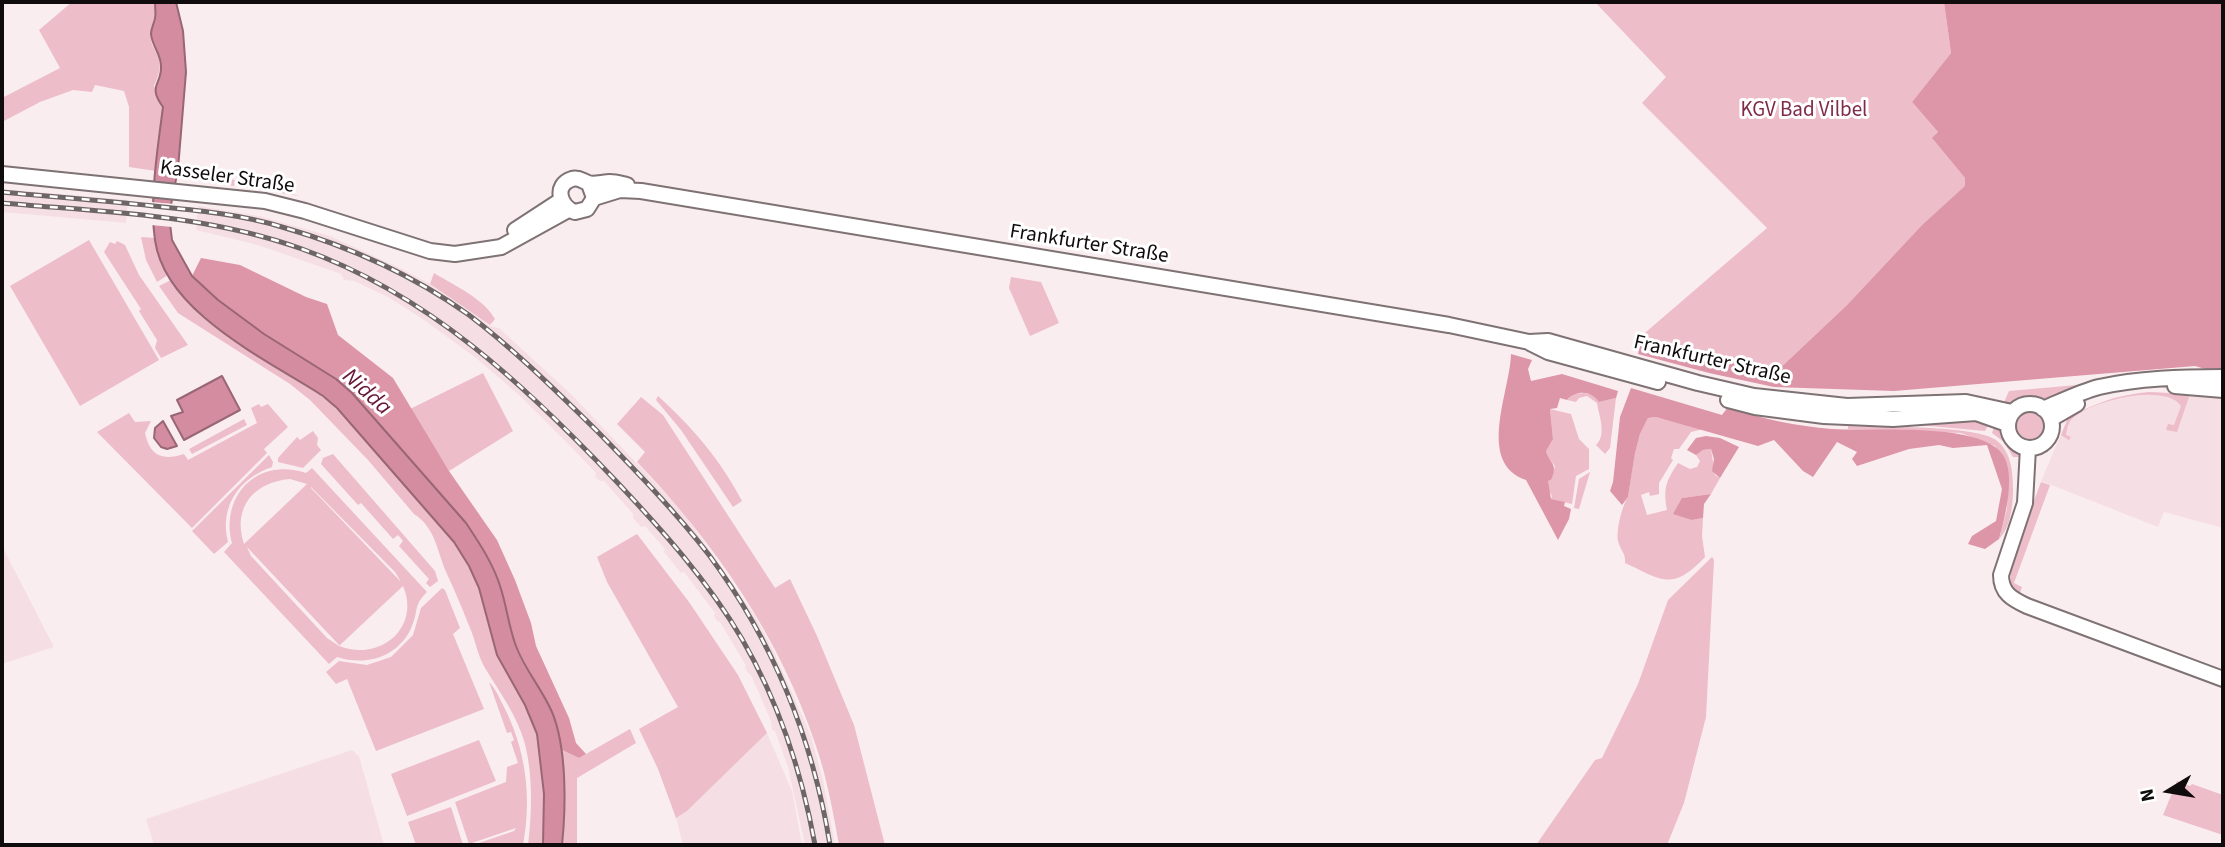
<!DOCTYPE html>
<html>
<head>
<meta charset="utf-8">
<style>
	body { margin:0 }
	#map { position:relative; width:2225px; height:847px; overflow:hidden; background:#faedf0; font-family:"Source Sans 3",sans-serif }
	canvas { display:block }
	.frame { position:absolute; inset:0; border:4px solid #100b0c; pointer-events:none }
	.north { position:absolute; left:2134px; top:756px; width:70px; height:70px; -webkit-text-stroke:5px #fff; paint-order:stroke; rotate:259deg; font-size:19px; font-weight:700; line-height:28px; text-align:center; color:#100b0c }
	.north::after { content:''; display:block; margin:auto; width:24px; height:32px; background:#100b0c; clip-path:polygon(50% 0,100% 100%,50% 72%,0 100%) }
</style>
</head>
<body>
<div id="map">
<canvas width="2225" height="847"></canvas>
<div class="frame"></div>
<div class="north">N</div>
</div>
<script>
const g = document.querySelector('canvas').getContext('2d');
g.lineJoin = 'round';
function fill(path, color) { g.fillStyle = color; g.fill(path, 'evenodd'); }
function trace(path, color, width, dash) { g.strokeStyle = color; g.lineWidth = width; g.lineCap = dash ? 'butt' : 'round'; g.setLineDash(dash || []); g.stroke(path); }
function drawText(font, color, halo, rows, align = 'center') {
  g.font = font + ' "Source Sans 3",sans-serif'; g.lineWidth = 6; g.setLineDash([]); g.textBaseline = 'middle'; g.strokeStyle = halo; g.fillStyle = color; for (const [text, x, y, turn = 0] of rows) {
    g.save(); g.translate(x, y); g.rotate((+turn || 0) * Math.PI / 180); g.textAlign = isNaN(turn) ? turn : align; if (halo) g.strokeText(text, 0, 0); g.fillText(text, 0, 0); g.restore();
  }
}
const built = new Path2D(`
	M 2,189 L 128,200 L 126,223 L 2,212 Z
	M 198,206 L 259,216 L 330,236 L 402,269 L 430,284 L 490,326 L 499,328 L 571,394 L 683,512 L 755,616 L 774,652 L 811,736 L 823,780 L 835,845 L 805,845 L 788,767 L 775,731 L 772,730 L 771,721 L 751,675 L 748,673 L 745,668 L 746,666 L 720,622 L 717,621 L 714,616 L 715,613 L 684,572 L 681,573 L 664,552 L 665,549 L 645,526 L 641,527 L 633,518 L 633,514 L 604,481 L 600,481 L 595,477 L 596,473 L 570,446 L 521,397 L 476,358 L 424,320 L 388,297 L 354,281 L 344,280 L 341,274 L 258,245 L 196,230 Z
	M 2149,392 L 2223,396 L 2223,528 L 2164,512 L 2158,527 L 2041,481 L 2068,418 L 2112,398 Z
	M 2,546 L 54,647 L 2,664 Z
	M 767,733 L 792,791 L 802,845 L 683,845 L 676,818 L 687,811 Z
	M 352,750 L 359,756 L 384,845 L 154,845 L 146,819 Z`);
const green = new Path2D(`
	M 72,2 L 155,2 C 156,15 153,19 151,31 C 148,55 170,52 154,86 L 163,106 L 156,171 L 129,167 L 129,107 L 124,91 L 95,85 L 92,92 L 73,90 L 40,102 L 2,122 L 2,98 L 60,68 L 39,30 Z
	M 1595,2 L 1944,2 L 1951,53 L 1912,102 L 1938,132 L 1933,139 L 1965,178 L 1966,186 L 1922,225 L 1847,305 L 1776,372 L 1632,344 L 1767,228 L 1642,103 L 1666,77 Z
	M 208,176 L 235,180 L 234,186 L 199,181 L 203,177 Z
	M 240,182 L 257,184 L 299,196 L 240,186 Z
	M 141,237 L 155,238 L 168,275 L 157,282 L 146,260 Z
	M 89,240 L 159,360 L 80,406 L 10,286 Z
	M 117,241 L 125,245 L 139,275 L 188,345 L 161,358 L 155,348 L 157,340 L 139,311 L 141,309 L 104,252 L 110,242 L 115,244 Z
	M 434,273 C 455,286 483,298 495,319 L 490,325 L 430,284 Z
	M 1011,277 L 1041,282 L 1059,323 L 1030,336 L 1009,288 Z
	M 171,280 L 182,296 L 212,325 L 330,402 L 441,525 L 463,555 L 479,588 L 497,655 L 525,705 L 537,734 L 544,794 L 543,845 L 528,845 C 532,813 533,776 525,744 C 517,715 500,693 485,668 C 479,658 476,644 472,633 C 464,613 456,593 447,574 C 437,552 436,528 414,514 L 368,460 L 310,400 L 290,384 L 178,313 L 159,286 Z
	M 483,373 L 513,431 L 449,471 L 410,409 Z
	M 2111,382 L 2044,404 L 2027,400 L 2013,406 L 2002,407 L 2009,391 Z
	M 2149,392 L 2190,394 L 2177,432 L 2166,430 L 2168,424 L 2174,425 L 2181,406 C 2165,382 2088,401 2071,420 C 2068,423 2067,430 2066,435 L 2071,437 L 2069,440 L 2061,435 L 2068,418 C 2095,403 2118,395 2149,392 Z
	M 1584,393 L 1595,395 L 1599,402 L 1616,398 L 1610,448 L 1605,454 L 1596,445 C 1607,435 1599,416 1597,403 L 1587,396 L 1579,398 L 1576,402 L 1567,400 L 1574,394 Z
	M 658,396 C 693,428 720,459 742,501 L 733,507 L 681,430 L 656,400 Z
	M 641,397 L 663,415 L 775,588 L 790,579 L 817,636 L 854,725 L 885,845 L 839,845 C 833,812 827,778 816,746 C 781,639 715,543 637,462 L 645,452 L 617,424 Z
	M 259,404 L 261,407 L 268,404 L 288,427 L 264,449 L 267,453 L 192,528 L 97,432 L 129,413 L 135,422 L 151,421 L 145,433 C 150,456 162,461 184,454 L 188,460 L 257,423 L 251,408 Z
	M2011 426a18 18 0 1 1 36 0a18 18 0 1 1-36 0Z
	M 1550,409 L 1571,414 L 1579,439 L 1589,449 L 1589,469 L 1576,476 L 1572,504 L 1551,499 L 1552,496 L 1547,487 L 1548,481 L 1551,480 L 1555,466 L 1547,457 L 1546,450 L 1553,439 Z
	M 1656,417 L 1703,429 L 1691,432 L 1679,449 L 1674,449 L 1671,458 L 1673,460 L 1659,483 L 1659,494 L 1650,496 L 1649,492 L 1641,495 L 1647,515 L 1667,510 C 1663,488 1666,481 1678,463 L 1690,469 L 1697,467 L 1700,461 L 1696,455 L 1703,450 L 1711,449 L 1715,475 L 1720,478 L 1711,494 L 1682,498 L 1692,520 L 1703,518 L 1702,536 L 1705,557 C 1672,592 1662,580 1625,563 C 1626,553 1620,550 1618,541 C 1616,530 1622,506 1628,497 L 1635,452 L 1640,434 L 1648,418 Z
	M 1965,417 L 1989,424 L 1985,431 L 1896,423 Z
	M 244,419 L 247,425 L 192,454 L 189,449 Z
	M 1996,421 C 1999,425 2019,453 2020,457 L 2013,457 L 2004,442 L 1992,433 Z
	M 1848,426 C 1878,427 1976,425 1996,440 C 2011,451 2013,472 2013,489 C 2013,505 2011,527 1999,539 L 2007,509 L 2008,471 L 1995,446 L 1961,433 L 1848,429 Z
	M 313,431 L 318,438 L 317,445 L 321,450 L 303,468 L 278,462 L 278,458 L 297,437 L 300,440 Z
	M 333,454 L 435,571 L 438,581 L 430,587 L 426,583 L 429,579 L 399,546 L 403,541 L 398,535 L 393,539 L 361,503 L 358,505 L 321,464 L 323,458 Z
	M 269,455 L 273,462 L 272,467 C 239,478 219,507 228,542 L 214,554 L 192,531 Z
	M 312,468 L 427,592 C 413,606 419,609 412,626 C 400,656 367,667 337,657 L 329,664 L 224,552 L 232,543 C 220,495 258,457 306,473 ZM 290,479 L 307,484 L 244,544 C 232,507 254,482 290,479 ZM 311,487 L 395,572 L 401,582 L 311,488 ZM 247,547 L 339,645 L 339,646 L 327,638 L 251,556 ZM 403,586 C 421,628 380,662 339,646 Z
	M 1590,472 L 1579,509 L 1574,508 L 1579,479 Z
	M 2041,482 L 2050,485 L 2014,583 L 2022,587 L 2020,593 L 2011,585 L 2010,565 Z
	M 637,534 L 689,602 L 738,675 L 767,733 L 687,811 L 676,818 L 658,769 L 639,729 L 678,707 L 607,582 L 597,557 Z
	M 1712,557 L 1714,560 L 1706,717 L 1684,803 L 1667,845 L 1536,845 L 1595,760 L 1602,758 L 1638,684 L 1668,600 Z
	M 442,588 L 445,590 L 460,628 L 453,634 L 484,709 L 376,751 L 347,679 L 336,684 L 326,672 L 339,661 L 367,665 L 391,657 L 413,635 L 421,608 Z
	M 489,682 C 495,688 499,697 503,705 C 526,749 532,797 523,845 L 473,845 L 514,831 L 516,828 L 469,844 L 455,802 L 506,782 L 507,767 L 518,763 L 511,742 L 514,740 L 511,732 L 507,733 Z
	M 630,729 L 636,743 L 577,778 L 577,845 L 562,845 L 565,813 L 560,749 L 579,758 Z
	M 479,740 L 496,781 L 407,816 L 391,774 Z
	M 2177,781 L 2190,786 L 2192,784 L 2223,795 L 2223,835 L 2163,815 Z
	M 451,807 L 463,845 L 416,845 L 408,822 Z`);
const forest = new Path2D(`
	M 1944,2 L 2223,2 L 2223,370 L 2212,371 L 2195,366 L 1894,391 L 1774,387 L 1709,373 L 1638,354 L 1640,345 L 1776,372 L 1847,305 L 1922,225 L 1965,186 L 1965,178 L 1932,138 L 1938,132 L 1912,102 L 1951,53 Z
	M 201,258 L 240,265 L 306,297 L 327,304 L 338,335 L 393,378 L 449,471 L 497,540 L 515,580 L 531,623 L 536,646 L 569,718 L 576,743 L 586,754 L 579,758 L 560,749 L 555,721 L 515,644 L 501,589 L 494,570 L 479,543 L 264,334 L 218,300 L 192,276 Z
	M 1511,354 L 1532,360 L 1528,369 L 1531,381 L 1562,374 L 1618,391 L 1616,398 L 1599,402 C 1591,390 1576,390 1567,400 L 1560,398 L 1557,408 L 1550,409 L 1553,439 L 1546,451 C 1549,464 1559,463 1551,480 L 1548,481 L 1551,499 L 1565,502 L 1564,506 L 1571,509 L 1569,519 L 1558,540 L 1526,480 C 1476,463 1510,392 1511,354 Z
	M 1631,388 L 1722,415 L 1728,407 C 1761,419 1797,426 1832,429 C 1872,432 1981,421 2003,455 C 2016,475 2005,518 1999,539 L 1985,549 L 1968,544 L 1972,536 L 1996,521 L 2002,489 L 1987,445 L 1953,448 L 1939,445 L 1909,449 L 1857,466 L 1852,459 L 1857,452 L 1837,442 L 1813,477 L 1803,471 L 1774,440 L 1758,446 L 1656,417 L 1648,418 L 1640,434 L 1635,453 L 1628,497 L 1622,505 L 1610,491 L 1613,482 L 1620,417 Z
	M 1706,436 L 1720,438 L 1739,447 L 1720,478 L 1712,471 L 1714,459 L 1711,449 L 1703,450 L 1696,455 L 1687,450 L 1696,438 Z
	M 1711,494 L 1704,504 L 1703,518 L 1692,520 L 1673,514 L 1682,498 Z`);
const water = new Path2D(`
	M 155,2 L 176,2 L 183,31 L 186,72 L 178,169 L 169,215 L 172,240 L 192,276 L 218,300 L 264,334 L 336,379 L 352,393 L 466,523 C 480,544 494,565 501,589 C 507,608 509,628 516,646 C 525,670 542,689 552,712 C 567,748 566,807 562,845 L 543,845 L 544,794 L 537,734 L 525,705 L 497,655 L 479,588 L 469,566 L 454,542 L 337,408 L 323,396 C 268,360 165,313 155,240 C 149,201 158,146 163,107 C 147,85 162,85 161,66 C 161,54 152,46 151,34 C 151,28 154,24 155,18 C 156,13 155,7 155,2 Z
	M 222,376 L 240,410 L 184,440 L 171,416 L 183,412 L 177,400 Z
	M 163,421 L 177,446 L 167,449 L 161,447 L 154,438 L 155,428 Z`);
const pier = new Path2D(`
	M 151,202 L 175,204 L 172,227 L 151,225 Z`);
const secondary = new Path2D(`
	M 2,174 L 265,201 L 305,211 L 430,251 L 455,254 L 501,247 L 568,210
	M 589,184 L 594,198 L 587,209 L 575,212 C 560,207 553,185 572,179 C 579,177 582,181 588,183 C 594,185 603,182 610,182 C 616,182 622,184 627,185
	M 594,198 L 620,190 L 641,191 L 1449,325 L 1529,342 L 1548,341 L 1698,383 L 1754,396 L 1847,406 L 1966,402 L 2012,412
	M 515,230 L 561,200
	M 1530,343 L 1548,352 L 1658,382
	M 2175,386 L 2223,390
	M 1728,400 L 1755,407 L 1824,416 L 1893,419 L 1976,413 L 2007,424
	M2008 426a22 22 0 1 1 44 0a22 22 0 1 1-44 0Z
	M 2043,409 C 2062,401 2080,392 2099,387 C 2139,378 2182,377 2223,377
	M 2051,419 L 2077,404
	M 2028,448 L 2025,503 L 2001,575 C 2001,593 2012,599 2027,606 L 2223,679`);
const rail = new Path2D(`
	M 2,192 C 55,197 109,201 163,207 C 203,211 243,215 282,227 C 348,246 413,275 469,315 C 515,350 556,391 597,431 C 636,471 675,511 709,555 C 773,641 813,740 830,845
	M 2,203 C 103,212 205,214 302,249 C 428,294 525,385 616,481 C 662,530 708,581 742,639 C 779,703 802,773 815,845`);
const parkNames = [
	["KGV Bad Vilbel",1804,111]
];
const streetNames = [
	["Kasseler Straße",227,178,8],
	["Frankfurter Straße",1089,245,9],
	["Frankfurter Straße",1712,361,13]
];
const waterNames = [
	["Nidda",366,393,42]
];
fill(built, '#f5dfe4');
fill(green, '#edbdc9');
fill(forest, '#dd95a8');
fill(water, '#d48da0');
trace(water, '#996674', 2);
fill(pier, '#faedf0');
trace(secondary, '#7e7274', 18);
trace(secondary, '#fff', 14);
trace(rail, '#6e6567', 5);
trace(rail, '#fff', 2.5, [8]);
drawText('21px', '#7f2a48', '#fff', parkNames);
drawText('21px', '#100b0c', '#fff', streetNames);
drawText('italic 23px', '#681435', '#fff', waterNames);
</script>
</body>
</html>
